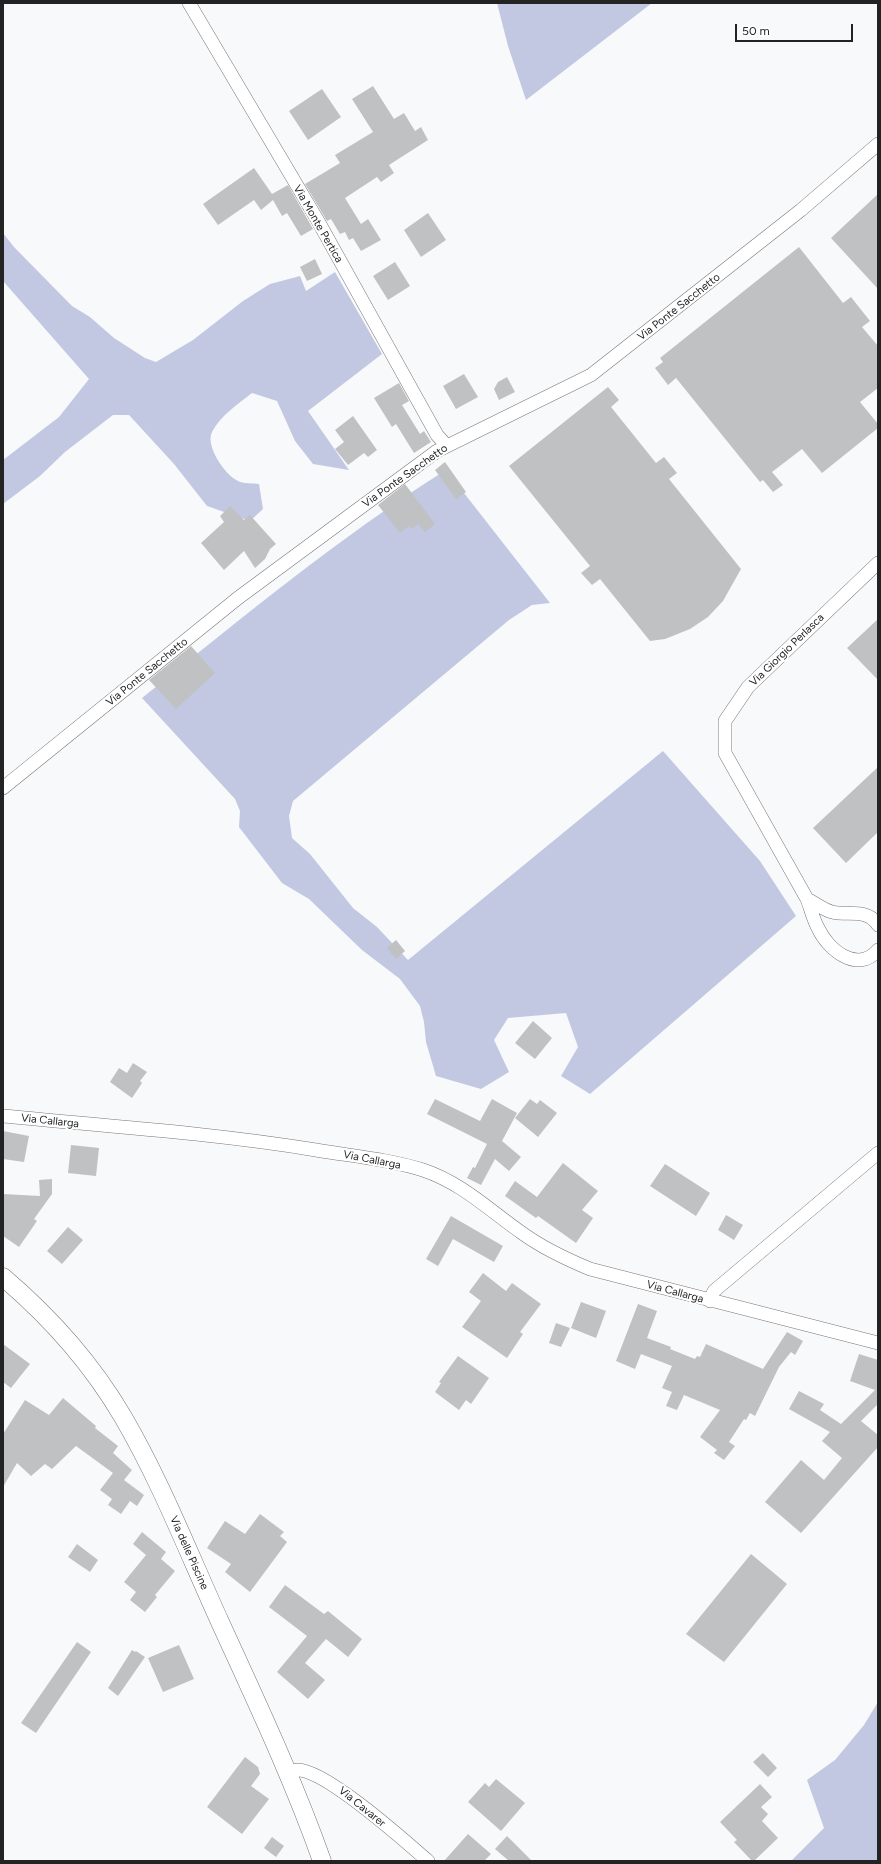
<!DOCTYPE html>
<html>
<head>
<meta charset="utf-8">
<style>
	body { margin:0 }
	#map { position:relative; width:881px; height:1864px; overflow:hidden; background:#f8f9fb; font-family:Figtree,sans-serif }
	canvas { display:block }
	.frame { position:absolute; inset:0; border:4px solid #232324; pointer-events:none }
	.scale { position:absolute; left:735px; top:24px; width:118px; height:18px; box-sizing:border-box; border:2px solid #232324; border-top:0; padding-left:5px; font-size:12px; line-height:14px; white-space:nowrap; color:#232324; -webkit-text-stroke:3px #fff; paint-order:stroke }
</style>
</head>
<body>
<div id="map">
<canvas width="881" height="1864"></canvas>
<div class="frame"></div>
<div class="scale">50 m</div>
</div>
<script>
const g = document.querySelector('canvas').getContext('2d');
g.lineJoin = 'round';
function fill(path, color) { g.fillStyle = color; g.fill(path, 'evenodd'); }
function trace(path, color, width, dash) { g.strokeStyle = color; g.lineWidth = width; g.lineCap = dash ? 'butt' : 'round'; g.setLineDash(dash || []); g.stroke(path); }
function drawText(font, color, halo, rows, align = 'center') {
  g.font = font + ' Figtree,sans-serif'; g.lineWidth = 4; g.setLineDash([]); g.textBaseline = 'middle'; g.strokeStyle = halo; g.fillStyle = color; for (const [text, x, y, turn = 0] of rows) {
    g.save(); g.translate(x, y); g.rotate((+turn || 0) * Math.PI / 180); g.textAlign = isNaN(turn) ? turn : align; if (halo) g.strokeText(text, 0, 0); g.fillText(text, 0, 0); g.restore();
  }
}
const green = new Path2D(`
	M 497,3 L 652,3 L 526,100 L 508,46 Z
	M 3,233 L 14,247 L 72,306 L 90,317 L 114,338 L 145,358 L 156,362 L 193,340 L 243,301 L 270,284 L 300,276 L 306,291 L 335,272 L 382,354 L 308,411 L 349,470 L 313,464 L 295,441 L 277,401 L 252,393 C 238,404 220,416 212,432 C 205,446 225,475 238,481 C 243,484 253,483 259,484 L 263,509 L 250,521 L 207,506 L 174,464 L 129,415 L 113,415 L 65,452 L 40,476 L 3,504 L 3,460 L 59,417 L 89,379 L 3,281 Z
	M 446,470 L 550,603 L 532,605 L 509,620 L 293,801 L 289,816 L 292,838 L 310,854 L 353,908 L 377,927 L 408,960 L 663,751 L 760,861 L 796,916 L 590,1094 L 561,1076 L 578,1047 L 566,1013 L 508,1018 L 494,1040 L 509,1072 L 481,1089 L 436,1076 L 426,1042 L 424,1022 L 420,1006 L 400,979 L 362,950 L 309,899 L 282,883 L 239,827 L 240,811 L 235,799 L 142,698 C 241,619 339,537 446,470 Z
	M 878,1702 L 878,1861 L 791,1861 L 824,1828 L 807,1780 L 835,1760 L 864,1725 Z`);
const building = new Path2D(`
	M 373,86 L 394,119 L 404,113 L 415,131 L 421,127 L 428,140 L 389,165 L 394,173 L 381,182 L 377,177 L 345,198 L 361,224 L 368,219 L 381,240 L 361,251 L 353,238 L 349,240 L 345,232 L 340,234 L 331,219 L 327,221 L 305,184 L 340,163 L 335,155 L 373,132 L 352,99 Z
	M 322,89 L 341,117 L 308,140 L 289,111 Z
	M 254,168 L 272,194 L 288,185 L 313,229 L 301,236 L 287,213 L 282,216 L 273,200 L 261,210 L 254,200 L 218,225 L 203,204 Z
	M 878,194 L 878,289 L 831,238 Z
	M 428,213 L 446,240 L 421,257 L 404,230 Z
	M 799,247 L 843,303 L 851,297 L 870,321 L 862,327 L 878,346 L 878,388 L 860,402 L 878,424 L 878,428 L 822,473 L 802,449 L 772,472 L 783,485 L 773,492 L 763,480 L 760,482 L 676,378 L 668,385 L 655,368 L 663,362 L 660,358 Z
	M 315,259 L 322,274 L 307,281 L 300,267 Z
	M 395,262 L 410,286 L 388,300 L 373,276 Z
	M 464,374 L 478,397 L 456,409 L 443,386 Z
	M 507,377 L 515,392 L 499,400 L 494,389 L 498,382 Z
	M 399,383 L 409,401 L 402,405 L 420,434 L 424,431 L 431,442 L 414,453 L 396,424 L 392,427 L 374,398 Z
	M 608,387 L 619,400 L 611,407 L 656,463 L 664,457 L 677,473 L 669,479 L 741,569 L 723,601 L 708,617 L 690,629 L 665,639 L 650,641 L 600,579 L 592,585 L 581,573 L 590,566 L 509,466 Z
	M 353,416 L 377,450 L 368,457 L 364,453 L 348,465 L 335,449 L 344,442 L 335,430 Z
	M 445,462 L 466,492 L 456,499 L 435,470 Z
	M 405,484 L 435,524 L 425,532 L 418,524 L 412,529 L 409,526 L 400,533 L 378,505 Z
	M 230,506 L 244,520 L 250,515 L 276,544 L 270,549 L 265,559 L 255,568 L 244,551 L 224,570 L 201,543 L 224,522 L 220,516 Z
	M 878,619 L 878,680 L 847,648 Z
	M 191,646 L 215,673 L 176,709 L 149,680 Z
	M 878,767 L 878,832 L 846,863 L 813,828 Z
	M 396,940 L 405,951 L 396,959 L 387,948 Z
	M 533,1021 L 552,1038 L 535,1059 L 515,1043 Z
	M 133,1063 L 147,1072 L 140,1081 L 142,1083 L 132,1098 L 110,1082 L 119,1068 L 127,1073 Z
	M 435,1099 L 480,1121 L 492,1099 L 517,1113 L 502,1141 L 521,1157 L 509,1171 L 495,1159 L 481,1185 L 467,1178 L 473,1167 L 475,1168 L 487,1144 L 427,1114 Z
	M 530,1099 L 537,1104 L 540,1100 L 557,1113 L 538,1137 L 515,1118 Z
	M 3,1131 L 29,1136 L 24,1162 L 3,1159 Z
	M 71,1145 L 99,1148 L 96,1176 L 68,1173 Z
	M 563,1163 L 598,1191 L 582,1210 L 593,1218 L 576,1243 L 538,1216 L 536,1218 L 505,1196 L 515,1181 L 537,1197 Z
	M 665,1164 L 710,1193 L 696,1216 L 650,1186 Z
	M 52,1179 L 52,1194 L 34,1219 L 37,1221 L 19,1247 L 3,1236 L 3,1194 L 40,1196 L 39,1180 Z
	M 726,1215 L 743,1225 L 734,1240 L 718,1230 Z
	M 451,1216 L 503,1246 L 494,1262 L 453,1239 L 438,1266 L 426,1259 Z
	M 68,1227 L 83,1240 L 62,1264 L 47,1251 Z
	M 483,1273 L 506,1291 L 512,1283 L 541,1304 L 520,1332 L 523,1334 L 507,1358 L 462,1327 L 481,1301 L 469,1292 Z
	M 581,1302 L 606,1311 L 596,1338 L 571,1328 Z
	M 638,1304 L 657,1311 L 647,1338 L 671,1347 L 670,1349 L 695,1359 L 697,1356 L 700,1357 L 706,1344 L 763,1369 L 787,1332 L 803,1341 L 795,1355 L 791,1352 L 779,1367 L 755,1416 L 750,1413 L 746,1420 L 744,1419 L 729,1442 L 735,1446 L 724,1460 L 714,1453 L 717,1450 L 700,1437 L 720,1410 L 684,1395 L 677,1410 L 666,1406 L 672,1392 L 662,1388 L 672,1366 L 641,1354 L 635,1369 L 616,1361 Z
	M 556,1323 L 570,1328 L 561,1347 L 549,1343 Z
	M 3,1344 L 30,1364 L 11,1388 L 3,1382 Z
	M 859,1354 L 878,1360 L 878,1404 L 861,1421 L 878,1435 L 878,1447 L 801,1533 L 765,1502 L 801,1460 L 824,1480 L 842,1458 L 822,1441 L 830,1432 L 789,1409 L 799,1391 L 824,1404 L 820,1410 L 841,1424 L 875,1390 L 850,1381 Z
	M 458,1356 L 489,1378 L 471,1404 L 466,1400 L 459,1410 L 435,1392 L 441,1383 L 439,1382 Z
	M 63,1398 L 96,1426 L 95,1428 L 118,1446 L 113,1453 L 132,1470 L 124,1480 L 144,1495 L 137,1506 L 130,1501 L 121,1514 L 108,1505 L 112,1499 L 100,1490 L 113,1473 L 76,1446 L 52,1469 L 45,1464 L 31,1476 L 17,1463 L 3,1487 L 3,1434 L 25,1400 L 49,1415 Z
	M 260,1514 L 284,1532 L 280,1536 L 287,1542 L 250,1592 L 225,1572 L 231,1564 L 207,1548 L 225,1521 L 245,1534 Z
	M 142,1532 L 166,1552 L 161,1559 L 175,1571 L 155,1595 L 157,1597 L 145,1612 L 130,1600 L 136,1592 L 124,1582 L 146,1555 L 133,1544 Z
	M 77,1544 L 98,1560 L 90,1572 L 68,1557 Z
	M 751,1554 L 787,1584 L 724,1662 L 686,1634 Z
	M 285,1585 L 324,1614 L 328,1611 L 362,1639 L 348,1657 L 326,1639 L 305,1663 L 325,1680 L 308,1699 L 277,1672 L 307,1636 L 269,1607 Z
	M 77,1642 L 91,1652 L 36,1733 L 21,1723 Z
	M 179,1645 L 194,1679 L 163,1692 L 148,1658 Z
	M 132,1650 L 135,1652 L 136,1651 L 145,1657 L 118,1696 L 108,1688 Z
	M 763,1753 L 777,1768 L 768,1777 L 753,1762 Z
	M 245,1757 L 258,1767 L 260,1774 L 251,1786 L 269,1799 L 242,1834 L 207,1807 Z
	M 496,1779 L 525,1803 L 501,1831 L 468,1802 L 485,1783 L 489,1787 Z
	M 760,1784 L 772,1797 L 761,1807 L 768,1814 L 762,1821 L 778,1838 L 754,1861 L 752,1861 L 734,1842 L 737,1840 L 720,1822 Z
	M 468,1834 L 491,1854 L 484,1861 L 444,1861 Z
	M 507,1836 L 532,1861 L 509,1861 L 495,1849 Z
	M 272,1837 L 284,1846 L 276,1857 L 264,1848 Z`);
const street = new Path2D(`
	M 189,3 L 318,221 L 437,435 L 446,445
	M 3,788 L 238,598 L 437,451 L 591,375 L 801,210 L 878,144
	M 807,899 L 725,753 L 725,721 L 748,687 L 878,563
	M 878,925 C 868,908 848,916 832,912 C 824,910 815,903 807,899 C 811,909 813,919 818,928 C 828,950 858,974 878,950
	M 3,1116 C 107,1126 212,1133 316,1150 C 351,1156 388,1159 423,1170 C 462,1183 489,1210 522,1233 C 544,1249 566,1259 590,1269 L 878,1343
	M 710,1301 L 714,1291 L 878,1153
	M 288,1772 C 291,1772 294,1770 297,1770 C 325,1769 405,1841 428,1861`);
const secondary = new Path2D(`
	M 3,1277 C 50,1317 92,1364 123,1417 C 161,1482 189,1554 220,1622 C 256,1701 293,1779 322,1861`);
const streetNames = [
	["Via Monte Pertica",318,224,60],
	["Via Ponte Sacchetto",679,307,-38],
	["Via Ponte Sacchetto",405,476,-35],
	["Via Giorgio Perlasca",787,650,-44],
	["Via Ponte Sacchetto",147,672,-39],
	["Via Callarga",50,1121,6],
	["Via Callarga",372,1160,11],
	["Via Callarga",675,1292,15],
	["Via delle Piscine",189,1553,66],
	["Via Cavarer",362,1807,39]
];
fill(green, '#c3c8e2');
fill(building, '#c0c1c3');
trace(street, '#777779', 14);
trace(secondary, '#777779', 19);
trace(street, '#fff', 13);
trace(secondary, '#fff', 18);
drawText('11px', '#232324', '#fff', streetNames);
</script>
</body>
</html>
